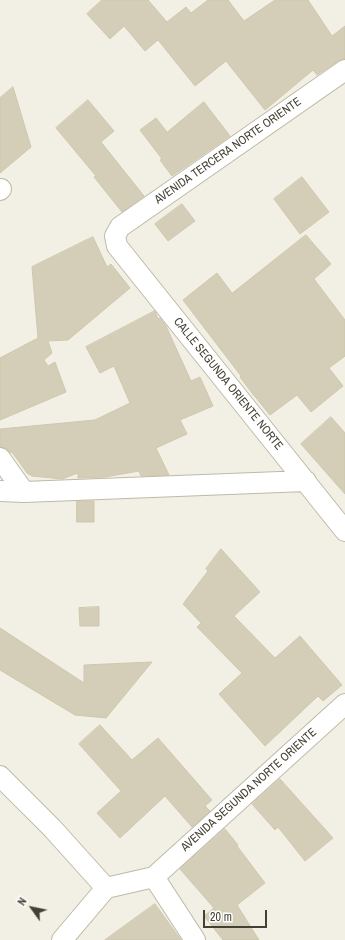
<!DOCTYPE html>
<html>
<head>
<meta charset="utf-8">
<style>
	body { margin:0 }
	#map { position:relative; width:345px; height:940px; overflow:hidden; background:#f2f0e4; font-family:"Archivo Narrow",sans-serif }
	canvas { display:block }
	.north { position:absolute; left:12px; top:888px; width:40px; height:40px; -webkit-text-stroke:3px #fff; paint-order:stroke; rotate:303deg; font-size:11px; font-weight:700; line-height:16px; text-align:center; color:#444134 }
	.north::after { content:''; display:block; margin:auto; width:14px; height:18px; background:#444134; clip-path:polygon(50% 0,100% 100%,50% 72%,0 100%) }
	.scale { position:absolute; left:203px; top:910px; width:64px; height:18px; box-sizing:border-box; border:2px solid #444134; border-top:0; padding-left:5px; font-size:12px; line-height:14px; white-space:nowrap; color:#444134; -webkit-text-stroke:3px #fff; paint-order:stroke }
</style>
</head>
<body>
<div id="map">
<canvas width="345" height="940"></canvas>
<div class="north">N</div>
<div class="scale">20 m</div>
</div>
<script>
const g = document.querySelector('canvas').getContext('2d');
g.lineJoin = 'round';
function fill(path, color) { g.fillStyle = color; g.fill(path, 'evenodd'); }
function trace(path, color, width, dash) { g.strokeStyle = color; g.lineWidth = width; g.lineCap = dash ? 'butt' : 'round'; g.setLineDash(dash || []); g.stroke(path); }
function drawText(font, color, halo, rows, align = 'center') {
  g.font = font + ' "Archivo Narrow",sans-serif'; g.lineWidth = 3; g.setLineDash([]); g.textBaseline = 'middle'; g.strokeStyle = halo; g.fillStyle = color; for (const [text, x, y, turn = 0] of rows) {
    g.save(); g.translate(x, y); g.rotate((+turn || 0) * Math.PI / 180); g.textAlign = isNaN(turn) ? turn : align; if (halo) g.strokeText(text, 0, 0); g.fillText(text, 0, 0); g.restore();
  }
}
const building = new Path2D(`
	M 102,0 L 148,0 L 167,22 L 186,7 L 191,13 L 208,0 L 228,0 L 244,21 L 275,0 L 308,0 L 332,36 L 345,26 L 345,59 L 338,61 L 317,75 L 313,70 L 265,110 L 226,61 L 195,86 L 158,40 L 145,51 L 124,26 L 110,39 L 87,14 Z
	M 13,87 L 31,147 L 0,173 L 0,98 Z
	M 88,100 L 114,131 L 101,142 L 144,196 L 122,212 L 94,177 L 96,176 L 56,128 Z
	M 204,102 L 230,136 L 172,176 L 160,160 L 162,159 L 140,130 L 156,118 L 167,132 Z
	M 302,177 L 329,212 L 300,234 L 274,199 Z
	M 182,204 L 195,221 L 168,241 L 155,224 Z
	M 306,235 L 331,264 L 314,279 L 345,320 L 345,356 L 329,368 L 343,386 L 311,412 L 297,395 L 270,415 L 252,393 L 240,377 L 241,376 L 183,300 L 217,273 L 232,293 Z
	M 93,237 L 107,267 L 111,264 L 130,288 L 68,340 L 48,341 L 52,353 L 44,360 L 48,366 L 55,362 L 66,392 L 0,420 L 0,358 L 38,338 L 32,267 Z
	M 155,311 L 158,319 L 160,318 L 166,326 L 191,381 L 200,377 L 213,406 L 180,420 L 187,434 L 156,448 L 169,475 L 141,476 L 139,471 L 105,477 L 78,478 L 78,473 L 62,479 L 32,476 L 27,473 L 12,452 L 11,453 L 5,448 L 0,447 L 0,429 L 95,420 L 130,403 L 114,366 L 100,373 L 86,347 Z
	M 331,417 L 345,433 L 345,494 L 301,444 Z
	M 77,501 L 94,501 L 94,522 L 77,522 Z
	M 221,549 L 260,592 L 234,616 L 275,658 L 300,636 L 342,685 L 323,701 L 318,696 L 265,746 L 219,694 L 242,673 L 197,627 L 201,623 L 183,604 L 208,571 L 206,569 Z
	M 99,607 L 99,626 L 80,626 L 79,608 Z
	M 0,628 L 84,683 L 84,665 L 152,662 L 106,718 L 75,715 L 0,670 Z
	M 100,725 L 132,760 L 158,738 L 212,800 L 205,806 L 210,811 L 192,827 L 165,796 L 120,838 L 97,813 L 121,791 L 79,744 Z
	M 280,779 L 333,838 L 305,861 L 278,827 L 275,830 L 252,804 Z
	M 225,829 L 238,845 L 237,846 L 265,883 L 237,905 L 259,940 L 223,940 L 204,916 L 214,908 L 180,869 Z
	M 155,904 L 181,940 L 105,940 Z`);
const street = new Path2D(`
	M 345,70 L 120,227 L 115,236 L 117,246 L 345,531
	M 0,190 L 1,189
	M 0,458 L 24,492
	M 0,491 L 24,492 L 306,481
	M 0,776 L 52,828 L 106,888
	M 154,877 L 195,940
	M 62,940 L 106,888 L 154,877 L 345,704`);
const streetNames = [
	["AVENIDA TERCERA NORTE ORIENTE",228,151,-35],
	["CALLE SEGUNDA ORIENTE NORTE",228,384,51],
	["AVENIDA SEGUNDA NORTE ORIENTE",249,790,-42]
];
fill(building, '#d4ceb9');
trace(building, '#cfc7ad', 1);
trace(street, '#bebaa7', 22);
trace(street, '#fff', 20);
drawText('12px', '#444134', '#fff', streetNames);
</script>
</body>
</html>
